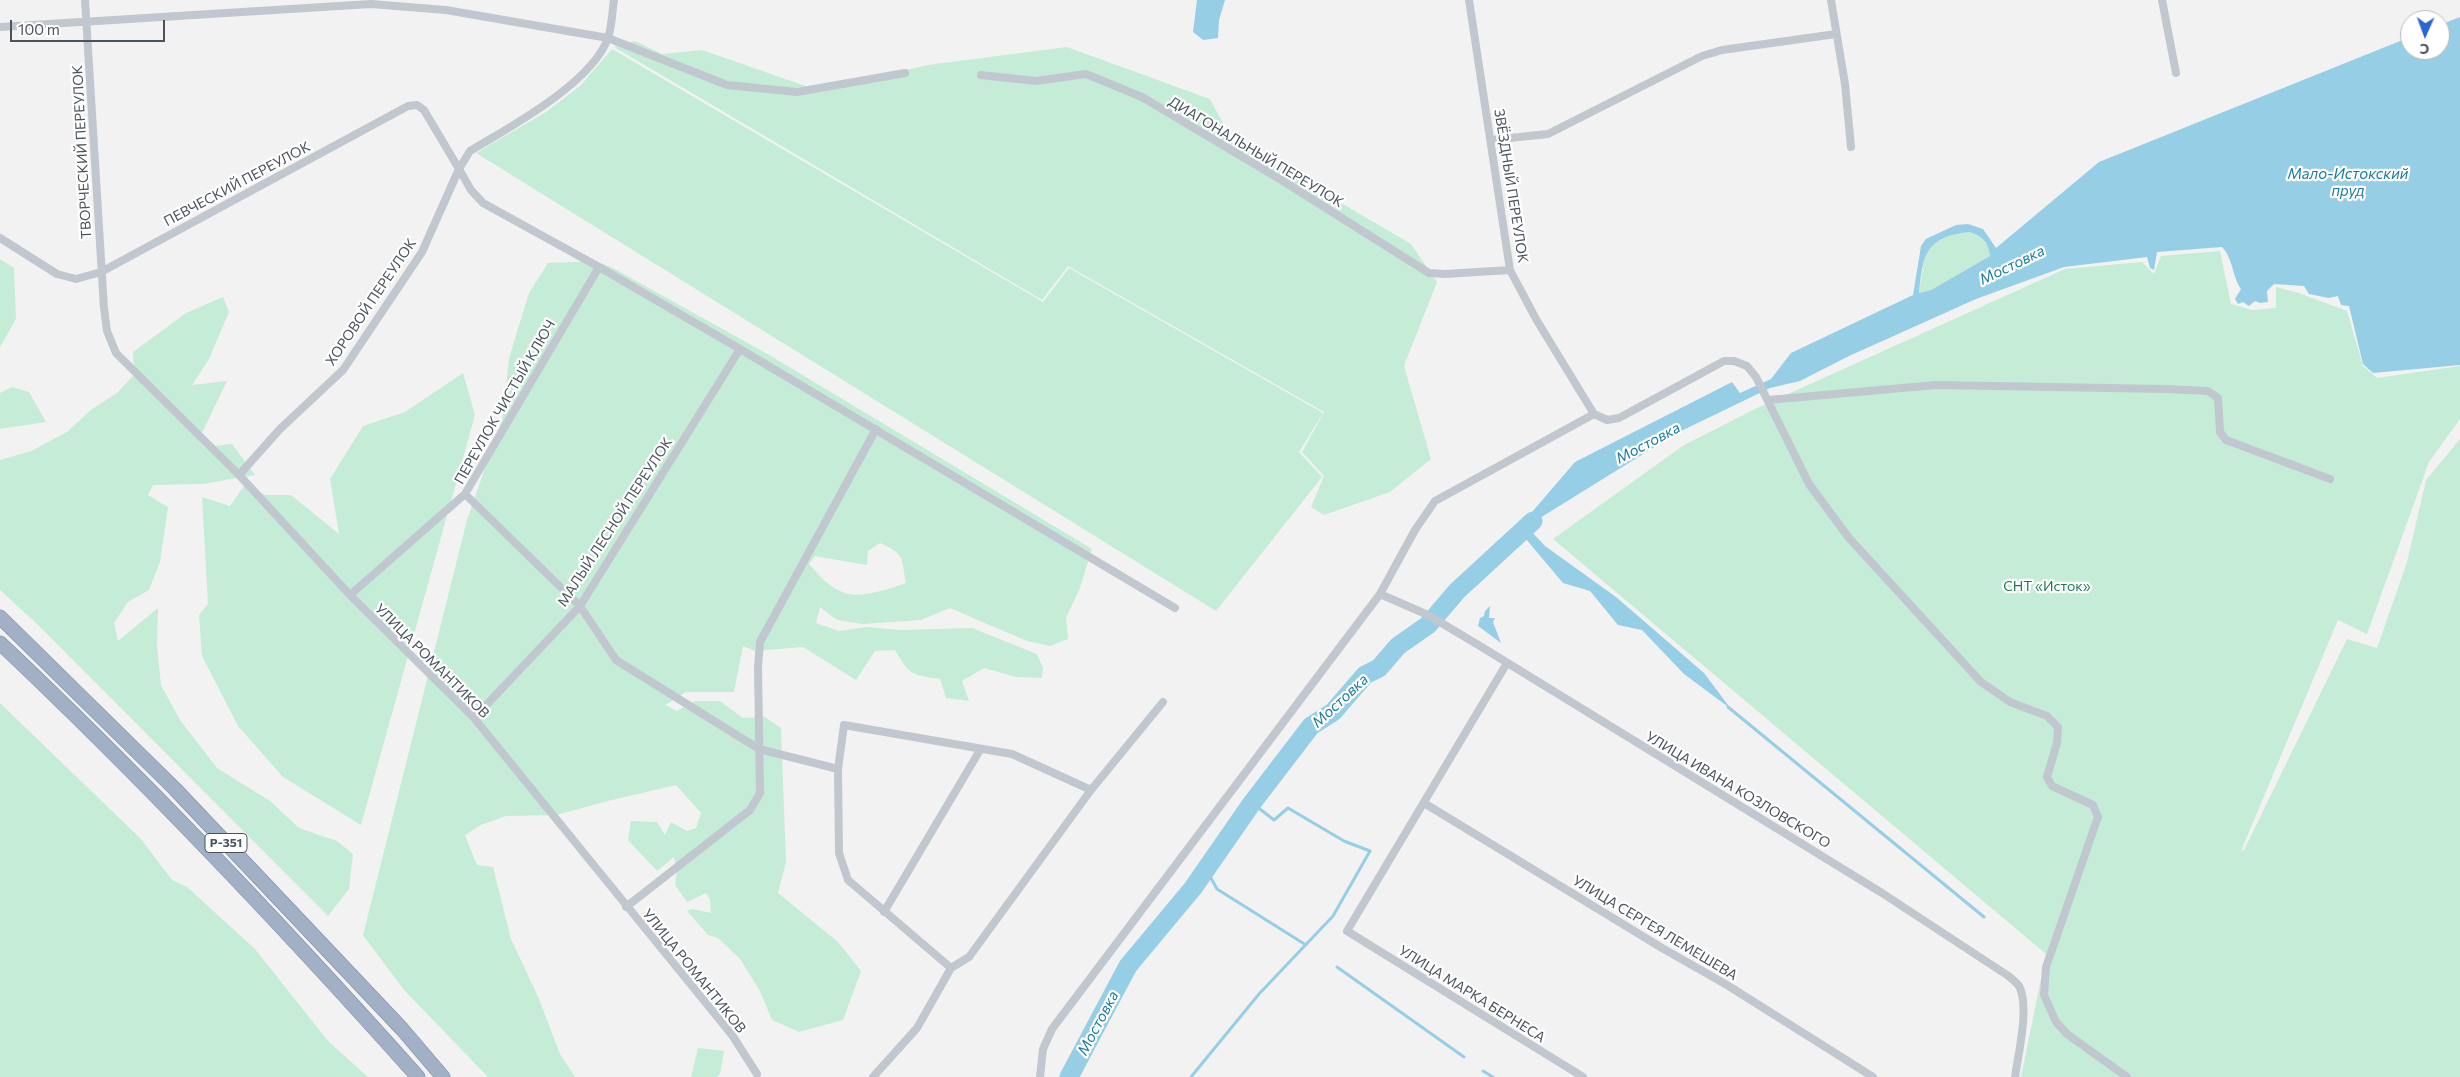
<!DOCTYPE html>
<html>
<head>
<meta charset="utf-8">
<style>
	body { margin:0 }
	#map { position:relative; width:2460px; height:1077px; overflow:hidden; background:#f3f2f2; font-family:Commissioner,sans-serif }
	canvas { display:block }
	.north { position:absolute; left:2400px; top:10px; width:50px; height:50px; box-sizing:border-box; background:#fff; border:1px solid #b7babe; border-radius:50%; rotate:182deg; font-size:14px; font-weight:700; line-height:20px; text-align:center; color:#4b535d }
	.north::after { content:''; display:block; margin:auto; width:18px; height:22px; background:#2b67d4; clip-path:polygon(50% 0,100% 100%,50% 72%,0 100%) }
	.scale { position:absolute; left:10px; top:20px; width:155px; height:22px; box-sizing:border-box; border:2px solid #4b535d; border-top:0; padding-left:6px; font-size:15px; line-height:18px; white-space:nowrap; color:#4b535d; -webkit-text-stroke:4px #fff; paint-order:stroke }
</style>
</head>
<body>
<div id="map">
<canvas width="2460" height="1077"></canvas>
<div class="north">С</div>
<div class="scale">100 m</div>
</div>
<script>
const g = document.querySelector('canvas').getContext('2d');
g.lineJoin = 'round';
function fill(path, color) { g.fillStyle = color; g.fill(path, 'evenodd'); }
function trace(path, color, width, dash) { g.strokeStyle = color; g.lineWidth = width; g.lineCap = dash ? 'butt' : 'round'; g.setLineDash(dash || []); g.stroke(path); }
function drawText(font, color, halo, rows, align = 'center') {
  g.font = font + ' Commissioner,sans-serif'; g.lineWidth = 4.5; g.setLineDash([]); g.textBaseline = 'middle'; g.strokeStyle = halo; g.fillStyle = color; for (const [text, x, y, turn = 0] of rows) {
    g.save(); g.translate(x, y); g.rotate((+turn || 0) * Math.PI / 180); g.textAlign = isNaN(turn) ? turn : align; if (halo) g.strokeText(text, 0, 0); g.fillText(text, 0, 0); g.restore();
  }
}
const green = new Path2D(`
	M 635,41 L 662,54 L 702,50 L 817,90 L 928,65 L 1067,47 L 1210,99 L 1231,138 L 1411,244 L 1437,282 L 1404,366 L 1431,459 L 1390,492 L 1324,515 L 1311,507 L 1324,476 L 1302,452 L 1324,412 L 1068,266 L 1042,300 L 614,47 Z
	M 612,49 L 1043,302 L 1069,268 L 1323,413 L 1299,452 L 1322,477 L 1216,611 L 476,153 L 546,112 L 580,86 Z
	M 1969,232 C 1983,236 1988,242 1990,256 L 1931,290 L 1919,293 C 1926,253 1922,237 1969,232 Z
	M 2220,251 L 2231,304 L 2251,310 L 2276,308 L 2276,287 L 2299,293 L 2347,311 L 2363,366 L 2377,378 L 2460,366 L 2460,419 L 2429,462 L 2367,634 L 2338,620 L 2241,851 L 2244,850 L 2347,639 L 2377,648 L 2407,562 L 2426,480 L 2460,439 L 2460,1077 L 2021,1077 L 2046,954 L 1553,539 L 1684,445 L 1757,408 L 2065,269 L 2142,262 L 2154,274 L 2161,256 Z
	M 0,259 L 14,268 L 16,319 L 0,347 Z
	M 596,261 L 613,268 L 771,356 L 1092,549 L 1080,588 L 1066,618 L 1068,639 L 1050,646 L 1027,641 L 950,608 L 921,620 L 863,624 L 837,620 L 820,607 L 816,623 L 839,631 L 867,627 L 901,630 L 972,628 L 1037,654 L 1043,668 L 1042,678 L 1016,677 L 984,668 L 962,681 L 969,701 L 946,698 L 940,679 C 912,675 909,675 895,650 L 875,651 L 856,680 L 803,647 L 755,651 L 743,646 L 734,692 L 686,692 L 665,705 L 677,711 L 695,701 L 720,701 L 743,718 L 765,717 L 781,728 L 786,862 L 778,893 L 838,942 L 861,971 L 843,1020 L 799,1032 L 772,1020 L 760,991 L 740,959 L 718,938 L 708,935 L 687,911 L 692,909 L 711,913 L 710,900 L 706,893 L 687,902 L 675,885 L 677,870 L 674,857 L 657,871 L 628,840 L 631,821 L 657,822 L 665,835 L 671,822 L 687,831 L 696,828 L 701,813 L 676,785 L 608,801 L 556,815 L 506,816 L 481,825 L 465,835 L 477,865 L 493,867 L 511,939 L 539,999 L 560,1054 L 575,1077 L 488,1077 L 404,990 L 363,935 L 467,520 L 503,416 L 509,358 L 529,293 L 548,263 ZM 880,543 C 905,554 901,557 906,583 C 860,598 843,605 809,564 L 815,556 L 867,565 L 868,551 Z
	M 223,297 L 229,312 L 209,359 L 192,385 L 227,381 L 200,437 L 205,447 L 232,444 L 255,475 L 203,484 L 153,485 L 148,495 L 168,507 L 160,562 L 149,590 L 128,602 L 114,623 L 118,641 L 158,608 L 157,646 L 161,685 L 180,720 L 217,768 L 270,801 L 299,828 L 337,841 L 353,854 L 349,889 L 328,916 L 38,625 L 0,590 L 0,460 L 31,451 L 67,432 L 92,409 L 117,393 L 134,375 L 133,352 L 186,313 Z
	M 463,373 L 475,415 L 361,825 L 283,777 L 238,726 L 202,656 L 199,615 L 208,604 L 202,497 L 230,506 L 244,486 L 266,495 L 291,495 L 339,534 L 330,479 L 363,426 L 405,412 Z
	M 12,387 L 29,392 L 46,422 L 0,429 L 0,393 Z
	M 0,703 L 141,839 L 172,880 L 187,887 L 255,949 L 328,1041 L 368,1077 L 0,1077 Z
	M 698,1048 L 724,1051 L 720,1074 L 716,1077 L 691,1077 Z`);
const water = new Path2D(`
	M 1197,0 L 1225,0 L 1219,20 L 1218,38 L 1203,40 L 1193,32 Z
	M 2460,17 L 2460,365 L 2373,373 L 2363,364 L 2349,306 L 2341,305 L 2338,296 L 2329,298 L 2309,294 L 2304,286 L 2274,284 L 2267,291 L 2268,302 L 2260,303 L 2255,301 L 2249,306 L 2243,302 L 2238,304 L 2235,299 L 2241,289 C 2232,276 2233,258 2222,247 L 2157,252 L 2154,270 L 2150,268 L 2147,257 L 2064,267 L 1976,299 L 1849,356 L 1800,381 L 1770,388 L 1677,433 L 1540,518 L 1530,530 L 1545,546 L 1616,597 L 1704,673 L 1731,709 L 1684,674 L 1642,630 L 1618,625 L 1590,591 L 1563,583 L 1525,538 L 1516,538 L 1518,523 L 1532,512 L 1575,462 L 1732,382 L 1740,393 L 1771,379 L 1791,353 L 1913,295 L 1921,246 L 1926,239 L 1956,225 L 1968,224 L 1983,229 L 1996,248 L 2099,162 L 2410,37 L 2410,50 L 2440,50 L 2440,25 ZM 1969,232 C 1983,236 1988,242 1990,256 L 1931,290 L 1919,293 C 1923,253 1926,237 1969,232 Z
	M 1490,606 L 1489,618 L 1495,618 L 1493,622 L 1501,643 L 1478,626 L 1480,618 L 1484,616 L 1485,611 Z`);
const stream = new Path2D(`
	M 1728,707 L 1984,917
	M 1206,869 L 1217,889 L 1306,945
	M 1337,967 L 1464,1057
	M 1483,1071 L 1493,1077
	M 1191,1077 L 1259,994 L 1333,916 L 1370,851 L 1344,841 L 1288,808 L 1274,820 L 1252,803`);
const river = new Path2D(`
	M 1069,1077 L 1128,966 L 1193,888 L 1252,803 L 1311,726 L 1333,712 L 1365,675 L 1379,668 L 1398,646 L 1428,625 L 1457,591 L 1533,521`);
const minor = new Path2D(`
	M 85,0 L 104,308 L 107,331 L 116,353 L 239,475 L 350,595 L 474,718 L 732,1035 L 757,1074
	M 614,0 C 612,12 612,27 608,38 C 592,83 510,127 470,151 L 459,169 L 471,190 L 483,203 L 599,267 L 740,349 L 1175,608
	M 1469,0 L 1510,270 L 1536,319 L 1594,414
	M 1831,0 L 1845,84 L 1851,147
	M 2162,0 L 2176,73
	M 0,27 L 371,4 L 446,10 L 608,38 L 727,85 L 797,92 L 905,73
	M 981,75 L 1036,81 L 1086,74 L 1142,97 L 1283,181 L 1429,273 L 1445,274 L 1510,270
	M 1491,140 L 1548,134 L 1702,56 L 1722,50 L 1836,34
	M 0,238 L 57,274 L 76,279 L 101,272 L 408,106 L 417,105 L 424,110 L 459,169 L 422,252 L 343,370 L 280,429 L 239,475
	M 1768,400 L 1936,385 L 2166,389 L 2208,391 L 2218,398 L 2220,432 L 2226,440 L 2330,479
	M 1594,414 L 1607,420 L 1619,418 L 1724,361 L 1734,361 L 1747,366 L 1756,377 L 1809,484 L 1849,538 L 1981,682 L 2010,702 L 2047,716 L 2058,727 L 2057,743 L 2047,777 L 2052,786 L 2093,805 L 2098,817 L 2046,967 L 2044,995 L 2056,1022 L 2067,1034 L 2127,1077
	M 465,494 L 580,606 L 616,660 L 759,749 L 838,769
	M 1380,594 L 1428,615 L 1480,646 L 1882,893 L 2007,975 C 2011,978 2016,982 2019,986 C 2030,1006 2018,1055 2015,1077
	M 350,595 L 465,494 L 599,267
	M 1507,663 L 1347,931 L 1583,1077
	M 474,718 L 580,606 L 740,349
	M 1424,803 L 1662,948 L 1727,985 L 1873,1077
	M 626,907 L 750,810 L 760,793 L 758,667 L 760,642 L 876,429
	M 884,912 L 980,750
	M 951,968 L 848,880 L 839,853 L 838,769 L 844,725 L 1012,754 L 1091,790
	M 873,1077 L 917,1028 L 951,968 L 969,957 L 1091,790 L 1163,702
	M 1040,1077 L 1043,1049 L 1052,1029 L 1380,594 L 1415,530 L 1435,501 L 1594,414`);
const trunk = new Path2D(`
	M 0,617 L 175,789 L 402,1029 L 443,1077
	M 0,643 C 146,781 284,927 418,1077`);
const shields = [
	[226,843,42]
];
const shieldNames = [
	["Р-351",226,843]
];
const streetNames = [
	["ТВОРЧЕСКИЙ ПЕРЕУЛОК",82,152,-93],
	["ДИАГОНАЛЬНЫЙ ПЕРЕУЛОК",1256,152,31],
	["ПЕВЧЕСКИЙ ПЕРЕУЛОК",237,184,-28],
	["ЗВЁЗДНЫЙ ПЕРЕУЛОК",1511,186,81],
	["ХОРОВОЙ ПЕРЕУЛОК",371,302,-56],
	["ПЕРЕУЛОК ЧИСТЫЙ КЛЮЧ",505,402,-60],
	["МАЛЫЙ ЛЕСНОЙ ПЕРЕУЛОК",615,522,-57],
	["УЛИЦА РОМАНТИКОВ",432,661,45],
	["УЛИЦА ИВАНА КОЗЛОВСКОГО",1738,790,31],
	["УЛИЦА СЕРГЕЯ ЛЕМЕШЕВА",1655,928,31],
	["УЛИЦА РОМАНТИКОВ",694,971,51],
	["УЛИЦА МАРКА БЕРНЕСА",1472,994,32]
];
const parkNames = [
	["СНТ «Исток»",2047,586]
];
const waterNames = [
	["Мало-Истокский",2348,174],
	["пруд",2348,191],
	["Мостовка",2012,265,-26],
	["Мостовка",1648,443,-28],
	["Мостовка",1340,701,-43],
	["Мостовка",1098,1023,-62]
];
fill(green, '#c5ecd7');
fill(water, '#96cee5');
trace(stream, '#96cee5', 3);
trace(river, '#96cee5', 19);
trace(trunk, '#798ba7', 15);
trace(minor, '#c1c7ce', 8);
trace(trunk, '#a1b0c4', 14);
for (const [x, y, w] of shields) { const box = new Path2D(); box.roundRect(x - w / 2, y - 9.5, w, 19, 4); g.fillStyle = '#fff'; g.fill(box); trace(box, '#4b535d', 1); }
drawText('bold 12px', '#4b535d', null, shieldNames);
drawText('14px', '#4b535d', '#fff', streetNames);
drawText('14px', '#217954', '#fff', parkNames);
drawText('italic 15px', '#1a7aa1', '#fff', waterNames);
</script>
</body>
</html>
